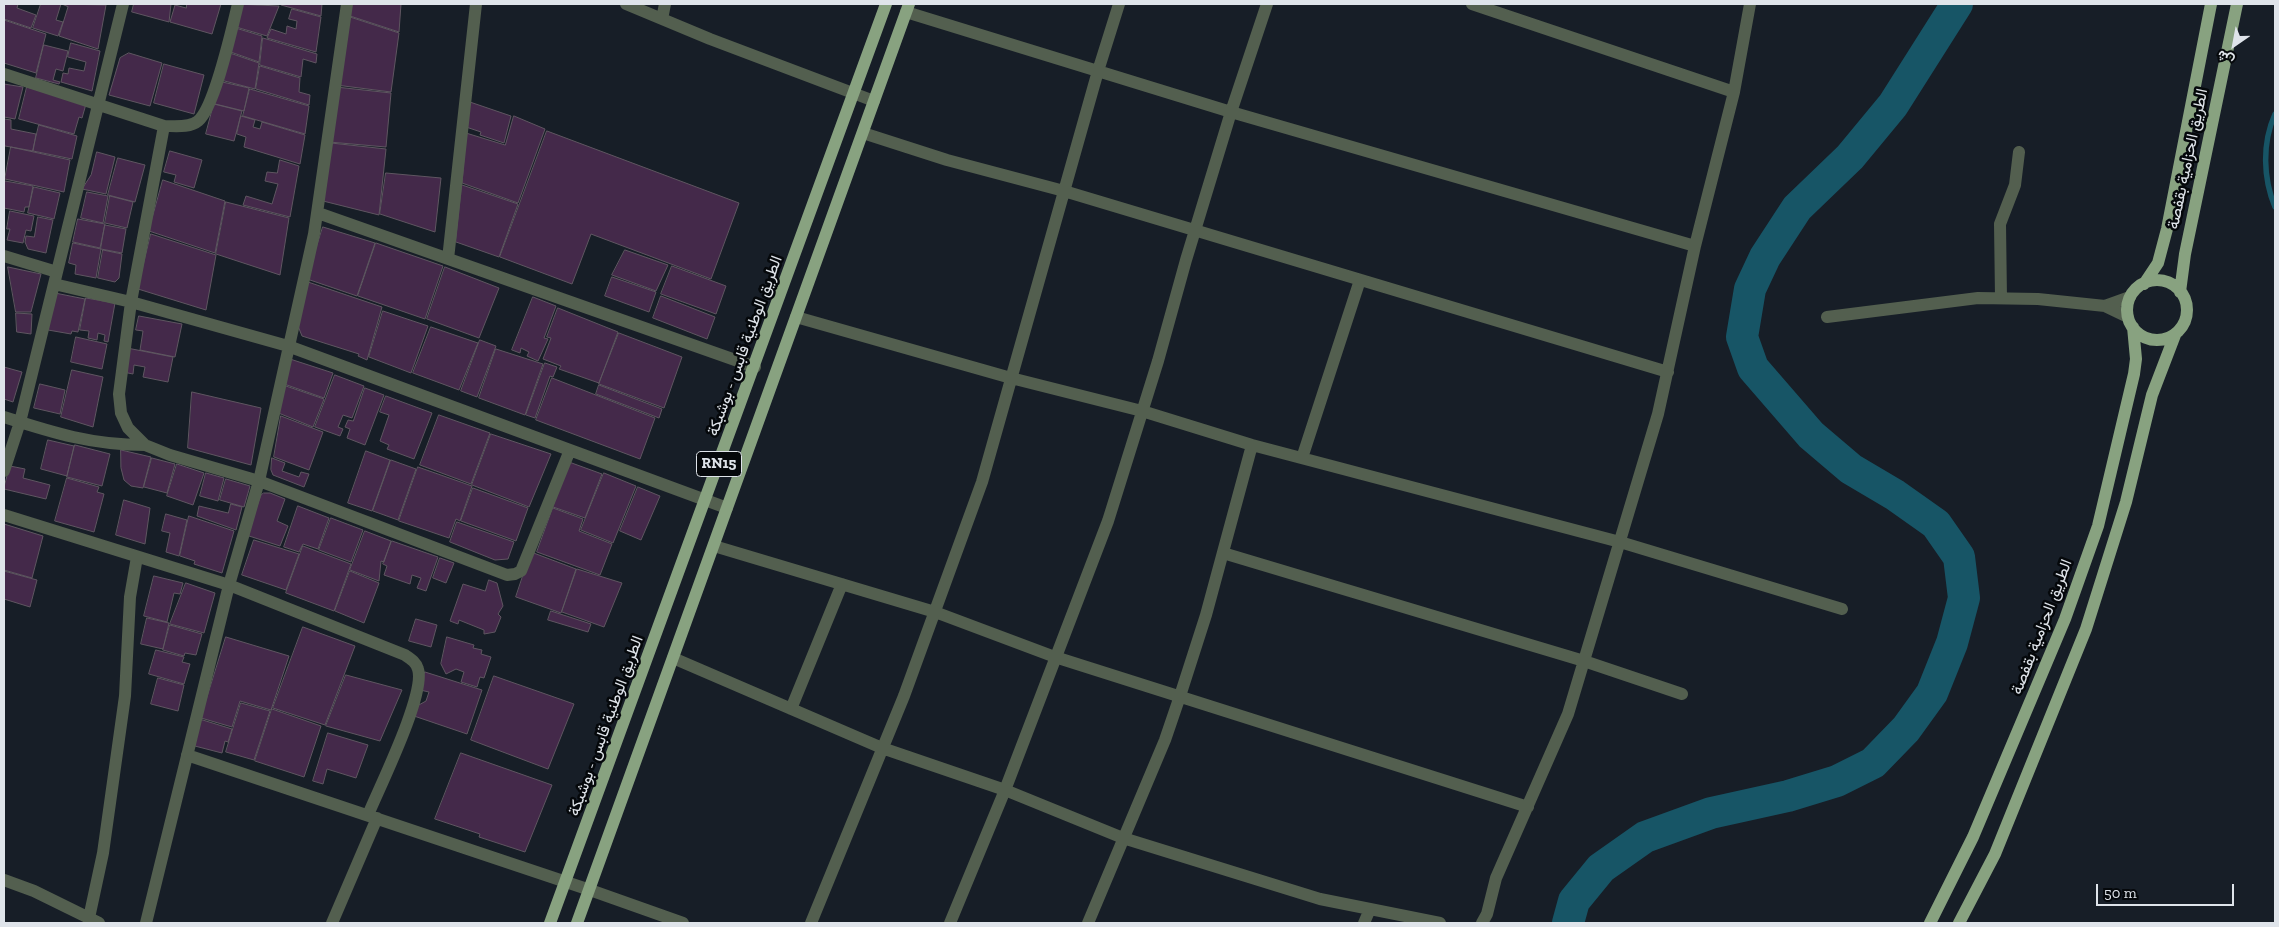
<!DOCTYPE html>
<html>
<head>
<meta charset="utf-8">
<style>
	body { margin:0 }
	#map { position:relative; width:2279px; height:927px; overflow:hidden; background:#171e27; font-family:"Zilla Slab",Vazirmatn,serif }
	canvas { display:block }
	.frame { position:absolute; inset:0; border:5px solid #dfe4ea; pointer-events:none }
	.north { position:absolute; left:2209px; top:20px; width:50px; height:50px; -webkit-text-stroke:4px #05080b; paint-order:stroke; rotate:213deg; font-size:14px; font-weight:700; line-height:20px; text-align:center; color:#dfe4ea }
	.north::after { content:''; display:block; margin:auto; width:18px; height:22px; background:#dfe4ea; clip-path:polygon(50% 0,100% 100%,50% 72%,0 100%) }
	.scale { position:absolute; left:2096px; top:884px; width:138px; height:22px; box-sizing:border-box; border:2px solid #dfe4ea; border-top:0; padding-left:6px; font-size:15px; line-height:18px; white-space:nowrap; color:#dfe4ea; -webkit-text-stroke:4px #05080b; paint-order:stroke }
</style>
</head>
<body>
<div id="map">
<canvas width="2279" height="927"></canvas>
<div class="frame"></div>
<div class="north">ش</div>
<div class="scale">50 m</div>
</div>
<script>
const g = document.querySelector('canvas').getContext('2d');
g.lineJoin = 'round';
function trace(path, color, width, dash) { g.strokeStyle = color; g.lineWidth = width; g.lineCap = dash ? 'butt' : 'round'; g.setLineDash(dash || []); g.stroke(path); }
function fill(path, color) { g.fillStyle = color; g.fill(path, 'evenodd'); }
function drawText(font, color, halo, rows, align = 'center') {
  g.font = font + ' "Zilla Slab",Vazirmatn,serif'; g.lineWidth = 5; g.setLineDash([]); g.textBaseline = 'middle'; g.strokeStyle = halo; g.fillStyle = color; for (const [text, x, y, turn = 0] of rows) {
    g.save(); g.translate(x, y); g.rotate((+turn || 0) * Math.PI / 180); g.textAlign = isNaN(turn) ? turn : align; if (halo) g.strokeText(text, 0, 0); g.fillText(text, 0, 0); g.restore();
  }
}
const stream = new Path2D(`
	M 2275,114 C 2262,143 2263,178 2275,207`);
const river = new Path2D(`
	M 1568,923 L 1574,901 L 1601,868 L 1645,837 L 1711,813 L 1788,796 L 1837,781 L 1873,763 L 1906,729 L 1932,693 L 1952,643 L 1964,598 L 1959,557 L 1936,524 L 1895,495 L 1851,469 L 1811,435 L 1753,368 L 1742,337 L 1750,289 L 1765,257 L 1797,208 L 1850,157 L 1893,105 L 1957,4`);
const building = new Path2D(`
	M 4,4 L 18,4 L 17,8 L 36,15 L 31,28 L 4,19 Z
	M 41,4 L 61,4 L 56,20 L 63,22 L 58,36 L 33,28 Z
	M 62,4 L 106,5 L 98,49 L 59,36 L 68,7 Z
	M 134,4 L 171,4 L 169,22 L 132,12 Z
	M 187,4 L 221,4 L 212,34 L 170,22 L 175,5 L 186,8 Z
	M 235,4 L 279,6 L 267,36 L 229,25 Z
	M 322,4 L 321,16 L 281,5 L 281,4 Z
	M 348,4 L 401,4 L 399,32 L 347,15 Z
	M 292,9 L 321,17 L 316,52 L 267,38 L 271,29 L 286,34 L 287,26 L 296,29 L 297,21 L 289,19 Z
	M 344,15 L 399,33 L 391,92 L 336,85 Z
	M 4,20 L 46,34 L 36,73 L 4,63 Z
	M 229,26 L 262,36 L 259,62 L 225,50 Z
	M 263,38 L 317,54 L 316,63 L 303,59 L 301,77 L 260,65 Z
	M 71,43 L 100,51 L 92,91 L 61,82 L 63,73 L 68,74 L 69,68 L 84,71 L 86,62 L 68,57 Z
	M 44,45 L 68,51 L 63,71 L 56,69 L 53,80 L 60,82 L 59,84 L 36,78 Z
	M 224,51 L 259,63 L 255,89 L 217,79 Z
	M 129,53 L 162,63 L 150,106 L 109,95 L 120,58 Z
	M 164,64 L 204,75 L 194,114 L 154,103 Z
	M 260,66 L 300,78 L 299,92 L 310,95 L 309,105 L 256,89 Z
	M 218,81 L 249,88 L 244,111 L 215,104 Z
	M 4,84 L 23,87 L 15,119 L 4,117 Z
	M 27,87 L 86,104 L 82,118 L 79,117 L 74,134 L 19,119 Z
	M 336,87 L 391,93 L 386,147 L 329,142 Z
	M 250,89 L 309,106 L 305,134 L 243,116 Z
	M 464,100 L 511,116 L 504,143 L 480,135 L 481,132 L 460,125 Z
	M 214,104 L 242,111 L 234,141 L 206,134 Z
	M 241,116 L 255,120 L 253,127 L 260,129 L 262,122 L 305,135 L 300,164 L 244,147 L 246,137 L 237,134 Z
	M 514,116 L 545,129 L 518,203 L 462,183 L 466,133 L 505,145 Z
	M 4,119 L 11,120 L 11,129 L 36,134 L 33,151 L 5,146 Z
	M 39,125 L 77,136 L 72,159 L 33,151 Z
	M 547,131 L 739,203 L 711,279 L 591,234 L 572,284 L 500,257 Z
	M 331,143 L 386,149 L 379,215 L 323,201 Z
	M 11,147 L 70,160 L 64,192 L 5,179 Z
	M 170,151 L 202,160 L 194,188 L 174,182 L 176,175 L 164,172 Z
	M 97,152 L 115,157 L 106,194 L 82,189 L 91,175 Z
	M 118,158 L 145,165 L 135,202 L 108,195 Z
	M 280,160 L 299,166 L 290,217 L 243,205 L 246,196 L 272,204 L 278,184 L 265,181 L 267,172 L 277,173 Z
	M 386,173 L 441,178 L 435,232 L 380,214 Z
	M 163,180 L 225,201 L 215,253 L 149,231 Z
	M 5,181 L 33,186 L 29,207 L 25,207 L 24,212 L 4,208 Z
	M 462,185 L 518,204 L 499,257 L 456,242 Z
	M 34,187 L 60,193 L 54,219 L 28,213 Z
	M 87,192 L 108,196 L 103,223 L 81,218 Z
	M 110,196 L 133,202 L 127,228 L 105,223 Z
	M 226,202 L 289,218 L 280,275 L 216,254 Z
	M 10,211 L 34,216 L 31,231 L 26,230 L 23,243 L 7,240 L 10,229 L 7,229 Z
	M 38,217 L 53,220 L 46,253 L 28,249 L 25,242 L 26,236 L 34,237 Z
	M 78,219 L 105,224 L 100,248 L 73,242 Z
	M 105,225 L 126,229 L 122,253 L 101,249 Z
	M 323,227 L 375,243 L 357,296 L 307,279 Z
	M 151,234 L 216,255 L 206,310 L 138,289 Z
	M 73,243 L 101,249 L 96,278 L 75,274 L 76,265 L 69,263 Z
	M 376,243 L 443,266 L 425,319 L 358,296 Z
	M 103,250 L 122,254 L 119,278 L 115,282 L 98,278 Z
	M 625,250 L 668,265 L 656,291 L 612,275 Z
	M 672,266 L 726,286 L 716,314 L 661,294 Z
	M 8,267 L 41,274 L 31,312 L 16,312 Z
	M 445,267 L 499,288 L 479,338 L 427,319 Z
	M 612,277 L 656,292 L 649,312 L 605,296 Z
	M 305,281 L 382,307 L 367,360 L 358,356 L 359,354 L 302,336 L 296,321 Z
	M 55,293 L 85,299 L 78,332 L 72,331 L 71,334 L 48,330 Z
	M 661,296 L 715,317 L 707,339 L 653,318 Z
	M 533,297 L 556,306 L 544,338 L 548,339 L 538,361 L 527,356 L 529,352 L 521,348 L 520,353 L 512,350 Z
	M 86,298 L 115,303 L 108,342 L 104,341 L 105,335 L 98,333 L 97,340 L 88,338 L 89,331 L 80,330 Z
	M 558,308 L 618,332 L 599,383 L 559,369 L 561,366 L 543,359 L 551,338 L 547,337 Z
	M 383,311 L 428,326 L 411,373 L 369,357 Z
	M 16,313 L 32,314 L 31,334 L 17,332 Z
	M 139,316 L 182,324 L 175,357 L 140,350 L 143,331 L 136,330 Z
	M 431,327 L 478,343 L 459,390 L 413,373 Z
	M 619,333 L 682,357 L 664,408 L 599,384 Z
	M 76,337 L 107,344 L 102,369 L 71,362 Z
	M 480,340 L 496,346 L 477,397 L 461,391 Z
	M 127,348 L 173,357 L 168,382 L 143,377 L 145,367 L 134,365 L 133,374 L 123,372 Z
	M 496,349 L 543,364 L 525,415 L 479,398 Z
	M 290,359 L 333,373 L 324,398 L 284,384 Z
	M 545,363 L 557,367 L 553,377 L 550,376 L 535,418 L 526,415 Z
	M 4,367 L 22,372 L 13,402 L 4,399 Z
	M 72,370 L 103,377 L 93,427 L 61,417 Z
	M 335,375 L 364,386 L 352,418 L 343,415 L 338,427 L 343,429 L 340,436 L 315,427 Z
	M 552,378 L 655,418 L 640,459 L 536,420 Z
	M 40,384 L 65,390 L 60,414 L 34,408 Z
	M 283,385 L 324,399 L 313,427 L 276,412 Z
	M 599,385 L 662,409 L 659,418 L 596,394 Z
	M 365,388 L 384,395 L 365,445 L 347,438 L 350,429 L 345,427 L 348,420 L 353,421 Z
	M 192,392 L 261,408 L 251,465 L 188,448 Z
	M 386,396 L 432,413 L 414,459 L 387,449 L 389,445 L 380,441 L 389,415 L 380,412 Z
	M 439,415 L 490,433 L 471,484 L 420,465 Z
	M 281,416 L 323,432 L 309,470 L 274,457 Z
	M 491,434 L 551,454 L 529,507 L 472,485 Z
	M 48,440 L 74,446 L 67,476 L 41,469 Z
	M 75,445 L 110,454 L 102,486 L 67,477 Z
	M 121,450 L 151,457 L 143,488 L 131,486 L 124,480 L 121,468 Z
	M 366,451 L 390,460 L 372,511 L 348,503 Z
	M 152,458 L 175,464 L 167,493 L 144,487 Z
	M 272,458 L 285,463 L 282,471 L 299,477 L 301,472 L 309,474 L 304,487 L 273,475 L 271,470 Z
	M 391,460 L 416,469 L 398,520 L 373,511 Z
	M 569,462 L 602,474 L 585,518 L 553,507 Z
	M 177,464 L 204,473 L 193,505 L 167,496 Z
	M 10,466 L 25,469 L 23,478 L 50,485 L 46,499 L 4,489 Z
	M 418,467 L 472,486 L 460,521 L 456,519 L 449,538 L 399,521 Z
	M 206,473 L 224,478 L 218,501 L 200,496 Z
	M 604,473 L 636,486 L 613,543 L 581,530 Z
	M 67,478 L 99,487 L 97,492 L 104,494 L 94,532 L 55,521 Z
	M 226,479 L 250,486 L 244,507 L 220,500 Z
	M 638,487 L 660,496 L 641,540 L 620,531 Z
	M 473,488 L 528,508 L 516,541 L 461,521 Z
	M 264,493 L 270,493 L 285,499 L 277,521 L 288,526 L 280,546 L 246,535 L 261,495 Z
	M 124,500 L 150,508 L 145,544 L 116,535 Z
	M 231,504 L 242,507 L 236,530 L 197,516 L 199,506 L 228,513 Z
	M 298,506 L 329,518 L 318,549 L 303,544 L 299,552 L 284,547 Z
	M 553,508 L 583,519 L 579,531 L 612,544 L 600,575 L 537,552 Z
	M 166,514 L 187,520 L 179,556 L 166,552 L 170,533 L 162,531 Z
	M 189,516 L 234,531 L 222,573 L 194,564 L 195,561 L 180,556 Z
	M 331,518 L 363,530 L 351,562 L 319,550 Z
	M 457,522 L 514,542 L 508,559 L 495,560 L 450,542 Z
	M 4,524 L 43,536 L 32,578 L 4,570 Z
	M 365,531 L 391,541 L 384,562 L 381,561 L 379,581 L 350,570 Z
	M 254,540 L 299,554 L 286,590 L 242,575 Z
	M 392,541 L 438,557 L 426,591 L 417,588 L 421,578 L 412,575 L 410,584 L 384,575 L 387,566 L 383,564 Z
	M 303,546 L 351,564 L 334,611 L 286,593 Z
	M 531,552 L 576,569 L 561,613 L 516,597 Z
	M 440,558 L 454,563 L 446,583 L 433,578 Z
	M 577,569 L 622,583 L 604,627 L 562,612 Z
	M 4,571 L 37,580 L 30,607 L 4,599 Z
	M 350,571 L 379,583 L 364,623 L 335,611 Z
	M 154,576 L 183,583 L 180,594 L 174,593 L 167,622 L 144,616 Z
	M 489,580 L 497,583 L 503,606 L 498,614 L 501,617 L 495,632 L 484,634 L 484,630 L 459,620 L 458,624 L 450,621 L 463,584 L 485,591 Z
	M 186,583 L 215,593 L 204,633 L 170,624 Z
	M 551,611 L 591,624 L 588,632 L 548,620 Z
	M 147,618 L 169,623 L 163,649 L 141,644 Z
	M 416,619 L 437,625 L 431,647 L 409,641 Z
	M 170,625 L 202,634 L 196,655 L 185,653 L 184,656 L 163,650 Z
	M 303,627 L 355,646 L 325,725 L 273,708 Z
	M 226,637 L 289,656 L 271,710 L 240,701 L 232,727 L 201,718 Z
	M 447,637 L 474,645 L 473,648 L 482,650 L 481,654 L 491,657 L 484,678 L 480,677 L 477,687 L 461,682 L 464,672 L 456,669 L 446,674 L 441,664 Z
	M 156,650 L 184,657 L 182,662 L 190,664 L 184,684 L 149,674 Z
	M 425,672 L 482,690 L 467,734 L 414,716 L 417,706 L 426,701 L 429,692 L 420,690 Z
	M 346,675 L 402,690 L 380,741 L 326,726 Z
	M 494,676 L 574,704 L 548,769 L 471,740 Z
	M 158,678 L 184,685 L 178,711 L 151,704 Z
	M 241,703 L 270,711 L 254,760 L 226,752 Z
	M 272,709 L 321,726 L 304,777 L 255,761 Z
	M 193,717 L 232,729 L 228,742 L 225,741 L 222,753 L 187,744 Z
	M 328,733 L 368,745 L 356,778 L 327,769 L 323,784 L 313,781 Z
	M 461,753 L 552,785 L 525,852 L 479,837 L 480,834 L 435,819 Z`);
const minor = new Path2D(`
	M 626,4 L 710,39 L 874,101
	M 1472,4 L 1734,92
	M 906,12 L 1231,112 L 1695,246
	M 662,19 L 665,4
	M 4,74 L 164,126 C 175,126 190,128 198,121 C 215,107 232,28 238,4
	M 164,126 L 131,302 L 119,394 L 121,413 L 128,428 L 145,445 L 170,455 L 259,481 L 507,575 L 515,574 L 521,571 L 570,450
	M 863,133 L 947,160 L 1064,191 L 1668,372
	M 318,213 L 755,367
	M 4,256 L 57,272
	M 448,259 L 476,4
	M 54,284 L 131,302 L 288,346 L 727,508
	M 2001,298 L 2000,224 L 2015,185 L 2019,152
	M 2105,306 L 2130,297
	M 796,317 L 1011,378 L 1142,411 L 1252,445 L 1620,542 L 1842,609
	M 1827,317 L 1978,298 L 2038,299 L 2105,306 L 2128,317
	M 4,417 C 54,433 92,445 145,445
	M 1302,458 L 1360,280
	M 4,471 L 20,422 L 123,4
	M 4,515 L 229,585 L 405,655 C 411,659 416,662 418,669 C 426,694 379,788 368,815
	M 714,546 L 935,612 L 1055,657 L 1528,807
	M 1223,553 L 1584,661 L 1682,694
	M 673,658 L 882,748 L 1005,790 L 1123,838 L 1320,899 L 1440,923
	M 791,709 L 842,584
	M 187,755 L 590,890 L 683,923
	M 4,880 L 34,891 L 99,923
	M 89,918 L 103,853 L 125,696 L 130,597 L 137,557
	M 146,923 L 229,585 L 259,481 L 314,234 L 347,4
	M 332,923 L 377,818
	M 811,923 L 904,696 L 982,482 L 1098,71 L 1119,4
	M 950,923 L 1005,790 L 1108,521 L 1158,361 L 1186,260 L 1231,112 L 1267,4
	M 1088,923 L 1165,740 L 1180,696 L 1206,615 L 1252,445
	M 1364,923 L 1370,909
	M 1482,923 L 1487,914 L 1496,878 L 1568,714 L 1658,414 L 1695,246 L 1734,92 L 1750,4`);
const major = new Path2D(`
	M2127 310a30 30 0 1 1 60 0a30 30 0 1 1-60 0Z
	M 2144,284 L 2158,263 L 2167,229 L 2211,4
	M 2180,292 L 2185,254 L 2237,4
	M 550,923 L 886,4
	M 577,923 L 909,4
	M 1930,923 L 1973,837 L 2065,619 L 2098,526 L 2134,374 L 2136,359 L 2133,327
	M 1959,923 L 1995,854 L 2086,629 L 2126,502 L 2152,395 L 2175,335`);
const shields = [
	[719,464,45]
];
const shieldNames = [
	["RN15",719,464]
];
const streetNames = [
	["الطريق الحزامية بقفصة",2188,159,-78],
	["الطريق الوطنية قابس - بوشبكة",745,346,-70],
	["الطريق الحزامية بقفصة",2042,627,-69],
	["الطريق الوطنية قابس - بوشبكة",606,726,-70]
];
trace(stream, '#175566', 5.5);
trace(river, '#175566', 32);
fill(building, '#44294a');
trace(building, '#5f5661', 1);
trace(minor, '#535f4f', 12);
trace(major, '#88a280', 12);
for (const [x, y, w] of shields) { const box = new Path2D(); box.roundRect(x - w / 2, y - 12.5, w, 25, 4); g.fillStyle = '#05080b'; g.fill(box); trace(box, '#dfe4ea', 1); }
drawText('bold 15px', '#dfe4ea', null, shieldNames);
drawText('16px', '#dfe4ea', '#05080b', streetNames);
</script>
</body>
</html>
